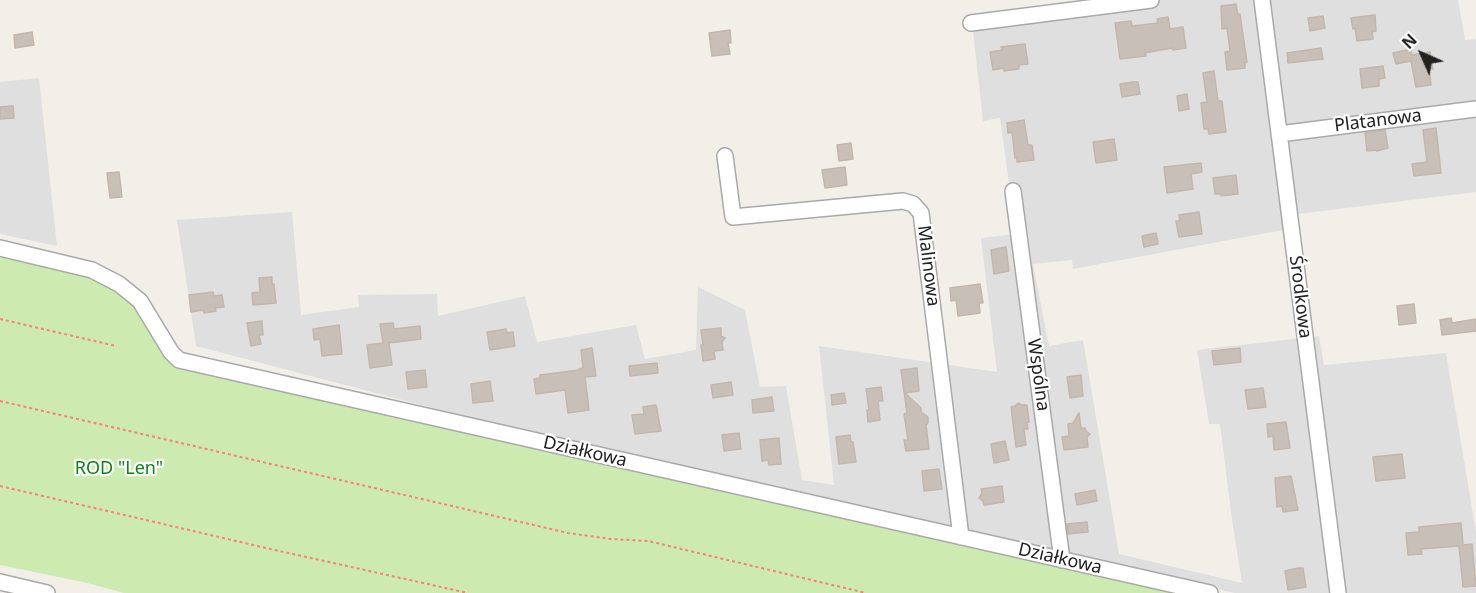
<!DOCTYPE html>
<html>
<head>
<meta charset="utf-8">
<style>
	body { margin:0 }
	#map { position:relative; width:1476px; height:593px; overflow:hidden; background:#f2efe9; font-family:"Noto Sans",sans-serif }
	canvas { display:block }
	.north { position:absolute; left:1392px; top:24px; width:60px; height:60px; -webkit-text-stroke:4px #fff; paint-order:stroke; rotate:315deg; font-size:16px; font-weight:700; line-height:24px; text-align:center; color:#222 }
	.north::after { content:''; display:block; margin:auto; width:21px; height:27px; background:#222; clip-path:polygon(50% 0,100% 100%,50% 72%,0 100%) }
</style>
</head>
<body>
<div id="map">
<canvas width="1476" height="593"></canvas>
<div class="north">N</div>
</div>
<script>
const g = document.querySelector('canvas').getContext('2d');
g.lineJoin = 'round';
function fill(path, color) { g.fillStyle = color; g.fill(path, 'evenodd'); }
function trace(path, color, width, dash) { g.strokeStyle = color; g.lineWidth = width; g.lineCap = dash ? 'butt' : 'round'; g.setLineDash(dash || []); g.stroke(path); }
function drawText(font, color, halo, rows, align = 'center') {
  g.font = font + ' "Noto Sans",sans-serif'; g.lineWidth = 4.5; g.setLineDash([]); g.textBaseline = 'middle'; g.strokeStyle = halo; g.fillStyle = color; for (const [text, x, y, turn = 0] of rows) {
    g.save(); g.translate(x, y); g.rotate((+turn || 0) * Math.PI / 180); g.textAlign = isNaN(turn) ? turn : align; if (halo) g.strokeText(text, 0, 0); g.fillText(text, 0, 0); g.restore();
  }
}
const residential = new Path2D(`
	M 1105,0 L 1458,0 L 1465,40 L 1476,39 L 1476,192 L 1298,214 L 1283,230 L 1073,269 L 1072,260 L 1033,264 L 1049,346 L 1083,340 L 1119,554 L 1242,583 L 1232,520 L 1220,424 L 1209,424 L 1197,350 L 1319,336 L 1324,365 L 1446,353 L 1476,532 L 1476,593 L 1235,593 L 517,430 L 196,346 L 177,220 L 292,212 L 301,315 L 359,307 L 358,295 L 437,294 L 438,316 L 525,296 L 537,342 L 636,325 L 645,359 L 696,350 L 698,287 L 745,310 L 760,387 L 786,386 L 802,480 L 834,485 L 819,346 L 997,372 L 981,238 L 1016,234 L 1000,118 L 983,121 L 973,31 L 1106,14 Z
	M 39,78 L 57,246 L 0,234 L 0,82 Z`);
const grass = new Path2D(`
	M 0,254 L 42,262 L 47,269 L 55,270 L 59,266 L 91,277 L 124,293 L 141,315 L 170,360 L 1187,593 L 124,593 L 83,582 L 0,565 Z`);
const building = new Path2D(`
	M 1236,4 L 1238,15 L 1240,14 L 1247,62 L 1245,63 L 1245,68 L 1227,70 L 1225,52 L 1230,51 L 1227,28 L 1222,29 L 1221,6 Z
	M 1375,15 L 1376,31 L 1372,32 L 1373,39 L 1357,41 L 1355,28 L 1353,29 L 1351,18 Z
	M 1323,16 L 1325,28 L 1310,31 L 1308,18 Z
	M 1168,17 L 1170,29 L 1183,27 L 1186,48 L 1173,50 L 1172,48 L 1145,53 L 1146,56 L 1120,59 L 1115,23 L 1131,21 L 1132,26 L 1158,23 L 1157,19 Z
	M 730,30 L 731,43 L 728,43 L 730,54 L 712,56 L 709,33 Z
	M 32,32 L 34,45 L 15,48 L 14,35 Z
	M 1025,44 L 1028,64 L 1019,65 L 1019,69 L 1004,71 L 1004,68 L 993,70 L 990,52 L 1002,50 L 1001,47 Z
	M 1321,48 L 1323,59 L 1288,63 L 1287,53 Z
	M 1411,49 L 1412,55 L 1430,52 L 1433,69 L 1429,69 L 1431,85 L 1416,87 L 1411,61 L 1396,64 L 1393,53 Z
	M 1383,66 L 1385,78 L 1379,79 L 1379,86 L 1362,88 L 1360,69 Z
	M 1214,71 L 1218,101 L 1222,101 L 1226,132 L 1209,134 L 1208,129 L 1204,129 L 1201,103 L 1207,102 L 1203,73 Z
	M 1133,82 L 1138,82 L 1140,94 L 1122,97 L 1120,84 Z
	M 1187,94 L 1189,109 L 1179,111 L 1177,96 Z
	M 13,106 L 14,118 L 0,119 L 0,107 Z
	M 1024,120 L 1028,145 L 1032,145 L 1034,160 L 1017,162 L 1017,157 L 1015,158 L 1012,132 L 1008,133 L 1007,123 Z
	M 1436,128 L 1441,173 L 1414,176 L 1412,164 L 1427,162 L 1423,130 Z
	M 1385,130 L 1388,148 L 1377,151 L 1377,150 L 1367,151 L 1365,133 Z
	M 1114,139 L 1117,160 L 1096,163 L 1093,142 Z
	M 851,143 L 853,159 L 839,161 L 837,145 Z
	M 1201,163 L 1202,172 L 1191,174 L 1193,189 L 1167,193 L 1164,167 Z
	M 845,167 L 847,185 L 825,188 L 822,170 Z
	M 119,172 L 122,197 L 110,198 L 107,173 Z
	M 1236,175 L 1238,194 L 1221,196 L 1221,194 L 1215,194 L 1213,178 Z
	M 1199,212 L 1202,234 L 1179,237 L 1176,221 L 1180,221 L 1179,215 Z
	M 1156,233 L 1158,244 L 1144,247 L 1142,236 Z
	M 1006,247 L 1009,271 L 994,274 L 991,250 Z
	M 272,277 L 272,284 L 274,284 L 276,303 L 253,305 L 252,293 L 260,292 L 259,278 Z
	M 980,284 L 983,303 L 979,303 L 980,313 L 958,316 L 956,300 L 951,301 L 950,288 Z
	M 213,292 L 214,296 L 222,295 L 224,307 L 215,308 L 216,311 L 204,313 L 203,310 L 191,312 L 189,295 Z
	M 1414,304 L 1416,323 L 1399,325 L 1397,306 Z
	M 1451,318 L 1452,323 L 1476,319 L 1476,331 L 1442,335 L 1440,320 Z
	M 262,321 L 263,335 L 259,335 L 261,344 L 251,346 L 247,323 Z
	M 393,323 L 394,329 L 420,326 L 421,339 L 389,343 L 392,365 L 370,368 L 367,345 L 383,343 L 380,324 Z
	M 339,325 L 342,354 L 322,356 L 320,339 L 314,340 L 313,329 Z
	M 721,328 L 721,336 L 725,338 L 722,342 L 723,350 L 714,351 L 715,359 L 703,361 L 701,345 L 703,345 L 701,330 Z
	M 506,329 L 507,333 L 513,332 L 515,346 L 490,350 L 487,332 Z
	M 592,348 L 596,376 L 585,377 L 589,410 L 568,413 L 565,390 L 536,394 L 534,379 L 540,378 L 540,375 L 579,370 L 579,369 L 583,368 L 581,350 Z
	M 1240,348 L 1241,362 L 1214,365 L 1212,351 Z
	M 657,363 L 658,373 L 630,376 L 629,366 Z
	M 917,368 L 919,391 L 905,393 L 921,408 L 921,412 L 928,417 L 928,423 L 926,425 L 929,449 L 906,451 L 904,440 L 908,440 L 904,414 L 907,413 L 901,370 Z
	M 425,370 L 427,387 L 408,389 L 406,372 Z
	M 1081,375 L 1083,396 L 1070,398 L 1067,377 Z
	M 490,381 L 493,401 L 473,403 L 471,384 Z
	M 731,382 L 733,395 L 713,398 L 711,385 Z
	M 881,387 L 883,401 L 878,401 L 880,420 L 868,422 L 867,410 L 869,410 L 866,389 Z
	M 1263,388 L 1266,407 L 1248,409 L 1245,390 Z
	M 844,393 L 846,403 L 832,405 L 831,395 Z
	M 772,397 L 774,411 L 753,413 L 752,400 Z
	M 1018,403 L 1022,405 L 1027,405 L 1029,422 L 1027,423 L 1028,429 L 1024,429 L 1026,445 L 1016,447 L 1011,407 L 1015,406 Z
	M 656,405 L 661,431 L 635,434 L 632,415 L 644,414 L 643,407 Z
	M 1079,413 L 1081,428 L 1085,428 L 1086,431 L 1090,434 L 1087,437 L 1088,447 L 1064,450 L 1062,437 L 1069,436 L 1068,424 L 1073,423 Z
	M 1286,422 L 1290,448 L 1274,450 L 1273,436 L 1268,437 L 1267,424 Z
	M 739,433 L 741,449 L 724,451 L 722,435 Z
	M 850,435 L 851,442 L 853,442 L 856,462 L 839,464 L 836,437 Z
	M 779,438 L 781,464 L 769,465 L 768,460 L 762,461 L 760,440 Z
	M 1005,441 L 1009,460 L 994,463 L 991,444 Z
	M 1402,454 L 1405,478 L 1376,481 L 1373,457 Z
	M 939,469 L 942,489 L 924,491 L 922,471 Z
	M 1291,476 L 1298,510 L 1283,512 L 1282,506 L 1277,507 L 1275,478 Z
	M 1002,486 L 1004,502 L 984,505 L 983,501 L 979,498 L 982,493 L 981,489 Z
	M 1095,490 L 1097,501 L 1077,505 L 1075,494 Z
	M 1087,522 L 1088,532 L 1068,534 L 1067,524 Z
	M 1461,523 L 1463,545 L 1472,544 L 1476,586 L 1463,587 L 1459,546 L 1421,549 L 1422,554 L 1408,555 L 1406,533 L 1419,532 L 1419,527 Z
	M 1298,568 L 1303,568 L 1306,587 L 1288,590 L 1285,571 Z`);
const path = new Path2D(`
	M 0,319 L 116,346
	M 0,401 L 568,533 L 611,539 L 648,541 L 866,593
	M 0,486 L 266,548 L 468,593`);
const minor = new Path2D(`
	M 1262,0 L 1338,593
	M 971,23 L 1151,0
	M 1279,134 L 1476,109
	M 725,156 L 733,217 L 903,201 L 913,204 L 921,213 L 961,537
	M 1013,191 L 1062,560
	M 0,248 L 92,270 L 119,284 L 140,301 L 171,352 L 179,360 L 1210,593
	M 0,582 L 47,593`);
const streetNames = [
	["Platanowa",1378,121,-7],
	["Malinowa",928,266,83],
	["Środkowa",1300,297,83],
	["Wspólna",1038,375,82],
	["Działkowa",585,452,13],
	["Działkowa",1060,559,13]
];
const parkNames = [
	["ROD \"Len\"",119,469]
];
fill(residential, '#e0dfdf');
fill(grass, '#cdebb0');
fill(building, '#c7bfb8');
trace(building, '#c4b6ab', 1.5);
trace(minor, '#a9a9a9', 18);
trace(path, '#fa8072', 2, [3, 3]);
trace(minor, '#fff', 15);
drawText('18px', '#222', '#fff', streetNames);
drawText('18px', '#0c8416', '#fff', parkNames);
</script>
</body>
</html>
